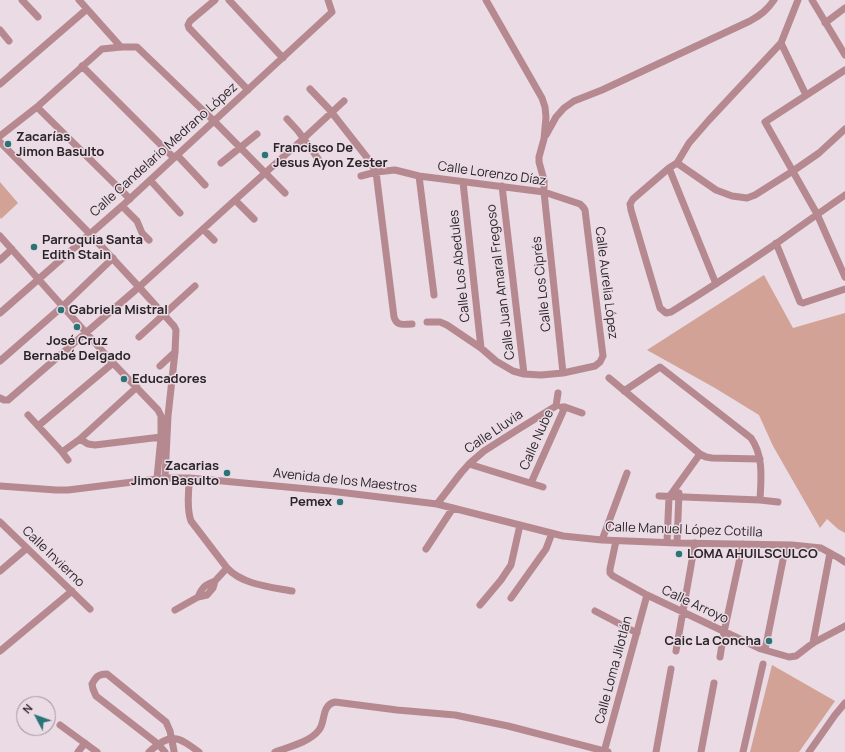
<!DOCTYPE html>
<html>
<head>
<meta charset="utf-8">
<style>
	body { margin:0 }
	#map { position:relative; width:845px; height:752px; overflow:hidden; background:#eadbe4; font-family:Manrope,sans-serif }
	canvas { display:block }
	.north { position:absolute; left:16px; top:696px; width:40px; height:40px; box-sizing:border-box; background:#eadbe4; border:1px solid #9e9299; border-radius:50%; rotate:311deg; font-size:11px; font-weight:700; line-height:16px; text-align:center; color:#2b2529 }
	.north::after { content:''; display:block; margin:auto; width:14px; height:18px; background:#2a7477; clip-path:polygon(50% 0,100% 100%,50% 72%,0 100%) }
</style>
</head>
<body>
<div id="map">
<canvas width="845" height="752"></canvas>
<div class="north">N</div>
</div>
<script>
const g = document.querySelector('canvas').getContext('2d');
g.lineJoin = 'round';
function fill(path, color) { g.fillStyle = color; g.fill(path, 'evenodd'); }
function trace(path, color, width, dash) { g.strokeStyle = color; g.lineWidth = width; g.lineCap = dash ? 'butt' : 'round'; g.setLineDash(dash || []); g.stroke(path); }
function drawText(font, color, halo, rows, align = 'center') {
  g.font = font + ' Manrope,sans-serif'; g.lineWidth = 3; g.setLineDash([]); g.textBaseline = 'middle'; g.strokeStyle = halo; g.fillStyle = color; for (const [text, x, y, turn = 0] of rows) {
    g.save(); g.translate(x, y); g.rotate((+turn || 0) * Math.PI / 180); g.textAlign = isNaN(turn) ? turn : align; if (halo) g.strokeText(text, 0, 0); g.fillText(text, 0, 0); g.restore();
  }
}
const green = new Path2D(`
	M 0,182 L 18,203 L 1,219 L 0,217 Z
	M 764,275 L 793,328 L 845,313 L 845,533 L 838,529 L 827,519 L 820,528 L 773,446 L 759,415 L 715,388 L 647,350 Z
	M 772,665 L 835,701 L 799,752 L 750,752 Z`);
const minor = new Path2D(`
	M 22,0 L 38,17
	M 79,0 L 121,47
	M 215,0 L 190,21 L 188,25 L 189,28 L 248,90
	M 229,0 L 283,58
	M 486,0 L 542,98 L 545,107 L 546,117 L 544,139 L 539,157 L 539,162 L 544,180 L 544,192 L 563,373
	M 798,0 L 781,43 L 709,120 L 689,143 L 677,163 L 669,168 L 633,199 L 630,204 L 631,210 L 660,308 L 666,313 L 671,312 C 707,290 742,267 777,243 C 799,227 822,211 845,195
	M 812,0 L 845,55
	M 825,23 L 845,8
	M 0,30 L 9,41
	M 781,43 L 806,95
	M 82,66 L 174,158
	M 845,70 L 765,122 L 817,214 L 845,277
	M 0,84 L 87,9
	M 310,89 L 329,109 L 369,160 L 376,172 L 394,317 C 397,327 404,324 412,324
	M 37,107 L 130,199
	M 287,119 L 298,131 L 319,160
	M 546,135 L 556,117 L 564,108 L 574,101 L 602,90 L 750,21 C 761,15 767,10 774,0
	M 0,136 L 37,107 L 102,49 L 121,47 L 137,47 L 214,121 L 285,193
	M 0,142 L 90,234 L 139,287 L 174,326 L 176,330 L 175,352 L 168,416 L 165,478
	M 177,155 L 205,185
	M 221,163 L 257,134
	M 677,163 L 716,190 L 732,196 L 747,198 L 755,195 L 793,171 L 819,153 L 845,129
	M 669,168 L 716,284
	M 361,176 L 376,172 L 395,170 L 419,176 L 544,192 L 580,204 L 583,207 L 585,210 L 603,356 L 600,362 L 595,366 L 563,373 L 541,375 L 524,374 L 513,371 L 496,361 L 481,348 L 447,325 L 440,322 L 427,322
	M 419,176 L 434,295
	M 150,180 L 180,213
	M 463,182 L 481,348
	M 502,186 L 524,374
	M 235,200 L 254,219
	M 122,206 L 137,221 L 142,233 L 149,240
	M 203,229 L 214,240
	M 0,236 L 113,363 L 158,410 L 161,416 L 161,437 L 157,478
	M 776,243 L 800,302 L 803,303 L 845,289
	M 0,260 L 12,249
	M 0,313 L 122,206 L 332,12 L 328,0
	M 139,337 L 195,286
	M 0,361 L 63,306 L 113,258
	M 160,366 L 175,352
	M 609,378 L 700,454 L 706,457 L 712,458 L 760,459
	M 624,391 L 660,367 L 751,438 C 764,456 761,480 760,500
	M 0,398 L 4,400 L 8,400 L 139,287 L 235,200 L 303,139 L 344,101
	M 556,406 L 558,393
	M 562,407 L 565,407 L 582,413
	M 28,415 L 62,452 L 68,460
	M 38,426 L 113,363
	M 80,439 L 88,444 L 95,445 L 161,437
	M 62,452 L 80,439 L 137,387
	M 469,464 L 543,487
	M 190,478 C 188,490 187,510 191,521 L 227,568 C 243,585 271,587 292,591
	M 531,483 L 565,407
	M 0,486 L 56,490 L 68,490 L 165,478 L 190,478 L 330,491 L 437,504 L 563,536 L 602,540 L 677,543 L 792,545 L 821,548 L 839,558 L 845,562
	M 659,496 L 760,500 L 778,502
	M 437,504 L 461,473 L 469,464 L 484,451 L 517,430 L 556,406
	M 0,522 L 90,609
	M 602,540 L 627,473
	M 616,541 L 610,569 L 610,573 L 613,576 L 647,595 L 683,612 L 761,649 L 789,657 L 796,656 L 813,643 L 845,626
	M 667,542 L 669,497 L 700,454
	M 677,543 L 679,493
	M 426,549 L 453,508
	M 0,571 L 27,548
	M 198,597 C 202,587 205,585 215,581
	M 511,598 L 546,549 L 552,533
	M 480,605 L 501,580 L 511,565 L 520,525
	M 175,610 L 198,597 L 207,595 L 213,588 L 215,581 L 227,568
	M 595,611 L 637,633
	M 813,643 L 830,553
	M 765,650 L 786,545
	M 0,651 L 72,591
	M 676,651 L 695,543
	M 720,657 L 724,632 L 743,544
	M 60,725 L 97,752
	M 78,752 L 85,743
	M 149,752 C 171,732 177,736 199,752
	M 165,752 L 158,744 L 96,696 L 93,689 L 92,684 C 96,677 98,674 107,674 L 166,722 L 170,731 L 174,751
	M 275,752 C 289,747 310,742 319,730 C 326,721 321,705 335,702 L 397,710 L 455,715 L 508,726 L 608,752
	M 604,752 L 647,595
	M 656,752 L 671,669
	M 701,752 L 714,683
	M 743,752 L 763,664
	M 809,752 L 835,715 L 845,703`);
const markers = [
	[8,144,4,"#2a7477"],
	[265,155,4,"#2a7477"],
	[34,247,4,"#2a7477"],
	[61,310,4,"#2a7477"],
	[77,327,4,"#2a7477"],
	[124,379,4,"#2a7477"],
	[227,473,4,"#2a7477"],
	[340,502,4,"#2a7477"],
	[679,554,4,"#2a7477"],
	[769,641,4,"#2a7477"]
];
const poiNames = [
	["Zacarías",16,137],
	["Jimon Basulto",16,152],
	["Francisco De",273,148],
	["Jesus Ayon Zester",273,163],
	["Parroquia Santa",42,240],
	["Edith Stain",42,255],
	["Gabriela Mistral",69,310],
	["José Cruz",77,341,"center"],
	["Bernabé Delgado",77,356,"center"],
	["Educadores",132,379],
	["Zacarias",219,466,"right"],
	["Jimon Basulto",219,481,"right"],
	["Pemex",332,502,"right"],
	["LOMA AHUILSCULCO",687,554],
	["Caic La Concha",761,641,"right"]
];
const streetNames = [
	["Calle Candelario Medrano López",164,150,-42],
	["Calle Lorenzo Díaz",492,174,8],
	["Calle Los Abedules",460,266,-96],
	["Calle Juan Amaral Fregoso",501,282,-97],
	["Calle Aurelia López",606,283,83],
	["Calle Los Ciprés",542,284,-96],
	["Calle Lluvia",494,432,-34],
	["Calle Nube",537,440,-66],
	["Avenida de los Maestros",345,481,6],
	["Calle Manuel López Cotilla",684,530,2],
	["Calle Invierno",53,557,44],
	["Calle Arroyo",695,605,25],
	["Calle Loma Jilotlán",614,670,-75]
];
fill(green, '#d1a295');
trace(minor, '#b68990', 7);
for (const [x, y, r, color] of markers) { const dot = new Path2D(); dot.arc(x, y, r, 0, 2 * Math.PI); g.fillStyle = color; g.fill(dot); trace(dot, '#eadbe4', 1.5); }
drawText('bold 13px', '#2b2529', '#eadbe4', poiNames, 'left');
drawText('13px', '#2b2529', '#eadbe4', streetNames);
</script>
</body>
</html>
